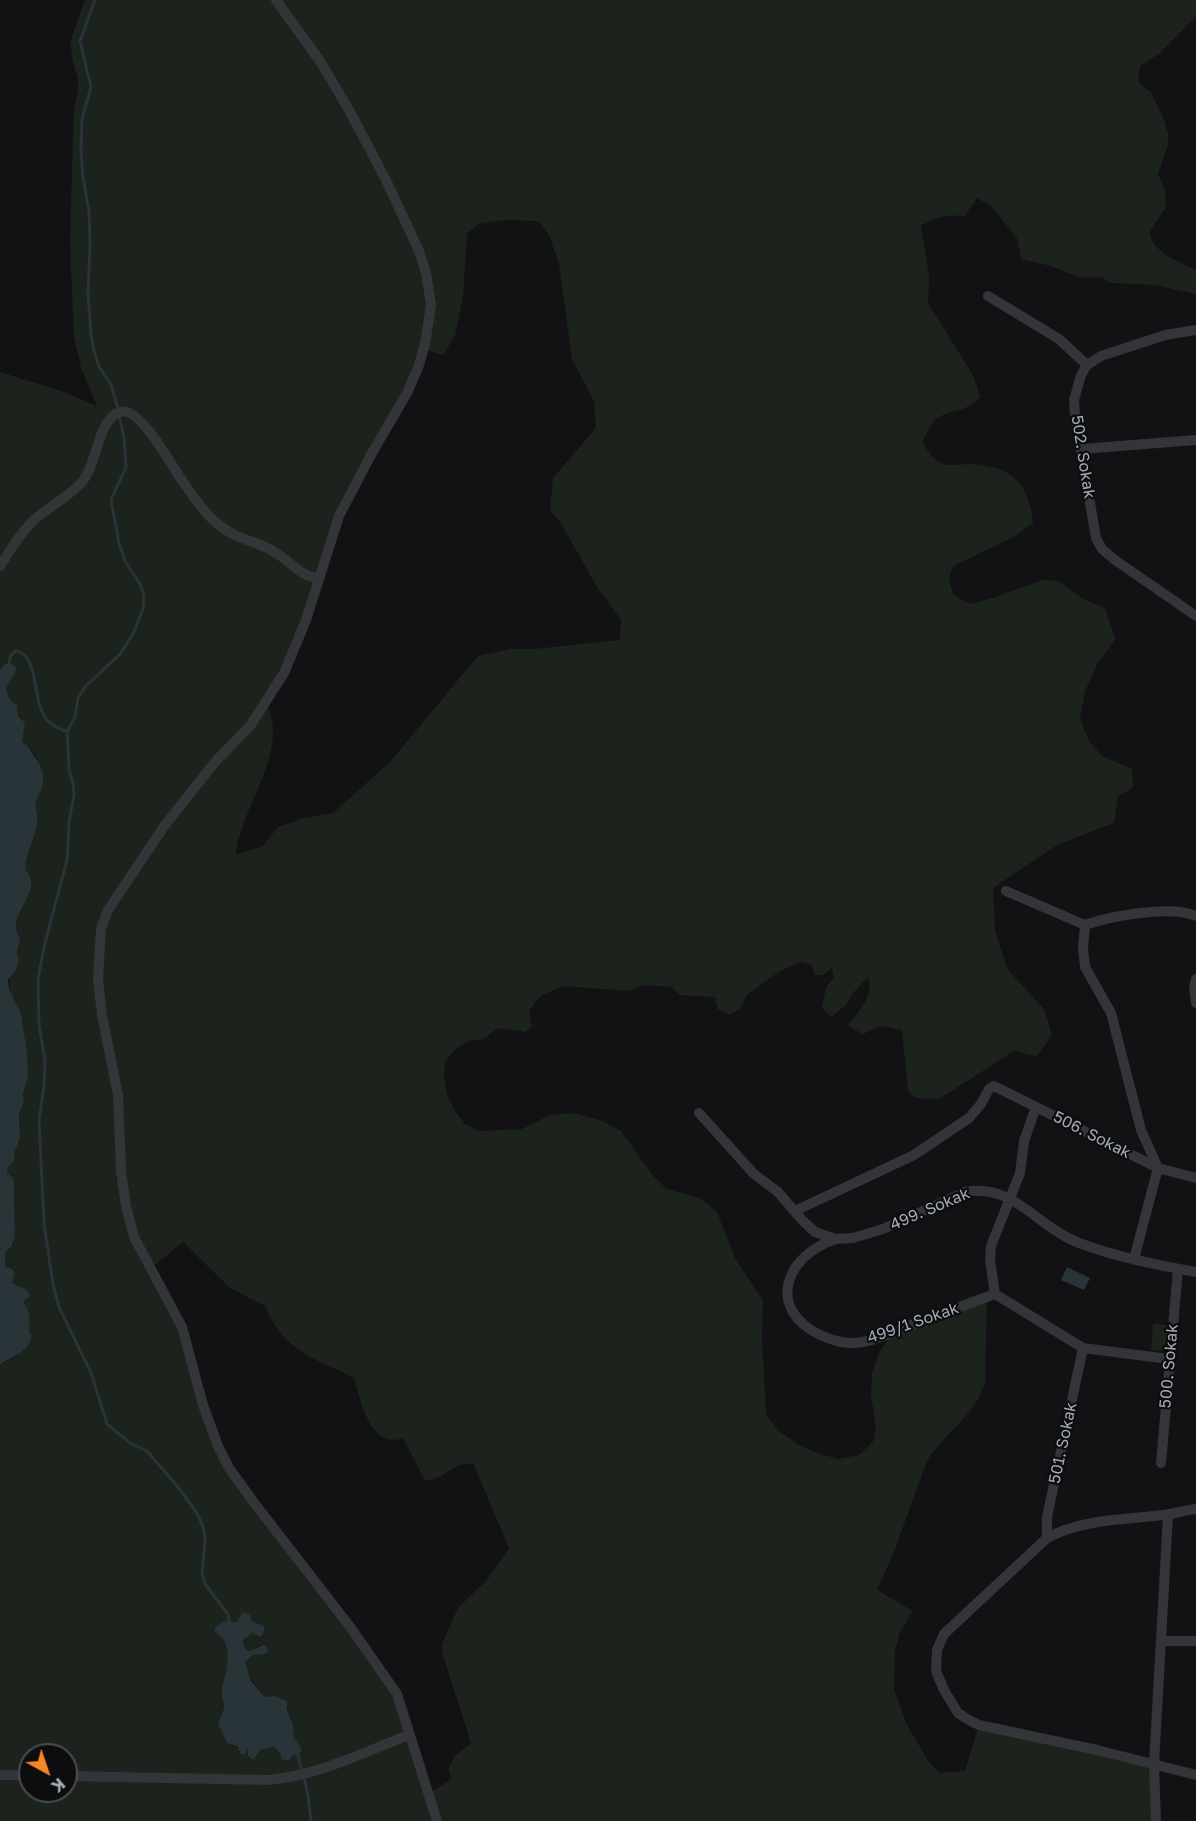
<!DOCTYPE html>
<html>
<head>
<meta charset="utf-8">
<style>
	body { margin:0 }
	#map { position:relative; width:1196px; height:1821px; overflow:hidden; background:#121214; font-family:"Golos Text",sans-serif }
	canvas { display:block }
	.north { position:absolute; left:18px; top:1743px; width:60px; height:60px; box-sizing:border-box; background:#0d0d0f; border:2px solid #494d51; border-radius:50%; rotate:140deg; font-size:16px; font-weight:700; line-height:24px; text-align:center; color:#a3acb5 }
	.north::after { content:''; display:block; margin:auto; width:21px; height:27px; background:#f78627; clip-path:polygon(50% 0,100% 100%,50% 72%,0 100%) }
</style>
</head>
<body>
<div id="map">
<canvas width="1196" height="1821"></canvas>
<div class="north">K</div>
</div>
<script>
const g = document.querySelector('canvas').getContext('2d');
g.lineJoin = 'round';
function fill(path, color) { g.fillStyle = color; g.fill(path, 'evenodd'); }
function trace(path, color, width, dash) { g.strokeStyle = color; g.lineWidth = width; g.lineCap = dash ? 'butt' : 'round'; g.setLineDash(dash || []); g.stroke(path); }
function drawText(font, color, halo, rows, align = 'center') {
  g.font = font + ' "Golos Text",sans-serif'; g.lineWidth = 4.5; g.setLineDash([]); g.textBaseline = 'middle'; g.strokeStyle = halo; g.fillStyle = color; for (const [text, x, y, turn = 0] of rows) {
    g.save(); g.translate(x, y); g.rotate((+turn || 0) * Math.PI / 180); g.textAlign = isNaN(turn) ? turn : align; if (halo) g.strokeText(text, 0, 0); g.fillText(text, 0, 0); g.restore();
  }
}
const green = new Path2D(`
	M 85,0 L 1196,0 L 1196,16 L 1159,54 L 1140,66 L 1138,81 L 1143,87 L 1151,92 L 1164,120 L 1168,134 L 1168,145 L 1158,174 L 1165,191 L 1166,207 L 1150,231 C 1150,252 1180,262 1196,270 L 1196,294 L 1155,285 L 1111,283 L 1101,277 L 1082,278 L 1051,266 L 1021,259 L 1017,238 L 991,206 L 977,198 L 964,217 C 948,213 935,218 921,226 L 929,276 L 928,303 L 974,377 L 980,397 C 959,421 936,400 923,443 C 928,451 932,459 941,463 C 949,467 961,464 969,464 C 1011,466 1029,482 1033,523 L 1014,537 L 953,566 L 949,578 L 953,595 L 970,604 L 993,598 L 1043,580 L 1059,581 L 1085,600 L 1105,608 L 1115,639 L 1097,665 L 1085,691 L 1080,719 L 1089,741 L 1102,756 L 1132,769 L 1133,787 L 1118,797 L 1114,823 L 1057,845 L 993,888 L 995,930 L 1007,969 L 1044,1009 L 1052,1035 L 1037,1056 L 1014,1051 L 939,1099 L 916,1098 L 908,1091 L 902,1030 L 882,1026 L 863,1034 L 848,1026 C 858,1012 875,995 868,977 L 853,993 L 846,1005 L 831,1017 L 822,1008 L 826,987 L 834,978 L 832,968 L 823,975 L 815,975 L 812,965 L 802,962 L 780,971 L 746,996 L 741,1008 L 729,1015 L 718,1009 L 715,997 L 680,995 L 671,987 L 644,985 L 629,991 L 563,986 L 542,995 L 536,1001 L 529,1012 L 532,1027 L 525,1032 L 498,1028 L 484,1039 L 469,1041 L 456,1049 L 445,1061 L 444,1078 L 448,1097 L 455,1111 L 465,1124 L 479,1131 L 522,1129 L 550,1115 L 574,1113 L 600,1120 L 621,1131 L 654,1177 L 667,1189 L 700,1198 L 717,1212 L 735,1258 L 763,1301 L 762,1337 L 766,1415 L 779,1431 L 799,1445 L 820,1454 L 839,1459 L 859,1455 L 873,1442 L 876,1427 L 871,1395 L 872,1373 L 880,1351 L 895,1331 L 987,1297 L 985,1382 C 977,1414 943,1434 927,1461 L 893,1554 L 877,1590 L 913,1611 L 900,1632 L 895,1651 L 894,1689 L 906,1723 L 929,1762 L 940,1773 L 965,1771 L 979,1725 L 1154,1764 L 1156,1821 L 0,1821 L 0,1365 C 5,1362 13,1359 16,1355 C 29,1341 35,1318 23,1302 L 27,1297 L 19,1287 L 12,1283 L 8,1268 L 5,1267 L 5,1253 L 13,1246 L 15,1237 L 15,1197 L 11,1175 L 7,1172 L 8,1168 L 15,1160 L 14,1153 L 20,1121 L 19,1115 L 24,1101 L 23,1094 L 28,1077 L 15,999 C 1,981 18,960 20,940 C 20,935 16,931 16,926 C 17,907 43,888 25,869 C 28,843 43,832 35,803 C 47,784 43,753 22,742 C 21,735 25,731 23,723 C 21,716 22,721 18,715 C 13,707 8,696 6,687 L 13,674 L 5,664 L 0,670 L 0,372 L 61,391 L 97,406 L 81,368 L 74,337 L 70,244 L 73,135 L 74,110 L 78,90 L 78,79 L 73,62 L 70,42 ZM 504,220 L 538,221 L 549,235 L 559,264 L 572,359 L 594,401 L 596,428 L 553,478 L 550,510 L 562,525 L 597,587 L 621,620 L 620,640 L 534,649 L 510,649 L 478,656 L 390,762 L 333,813 L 304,818 L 278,827 L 262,847 L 236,854 C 241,806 291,750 266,703 L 318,578 L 339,516 L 424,349 L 443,355 L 455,336 L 463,297 L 467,234 L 478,224 ZM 183,1242 L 230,1288 L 265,1306 C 285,1353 313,1357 354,1378 C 361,1401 370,1450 403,1438 L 425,1481 L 439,1477 L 459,1465 L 473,1463 L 509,1548 L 487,1580 L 458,1608 L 442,1644 L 442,1652 L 471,1743 L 455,1756 L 448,1769 L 452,1779 L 428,1794 L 397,1694 L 218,1446 L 167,1295 L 150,1269 ZM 242,1613 L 245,1613 L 252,1622 L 258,1625 L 257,1637 L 253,1632 L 250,1633 L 249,1636 L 243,1640 L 244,1647 L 249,1651 L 261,1645 L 266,1654 L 254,1654 L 245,1662 C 248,1678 256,1685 265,1697 L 279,1698 L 287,1701 C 287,1709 290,1714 292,1721 C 295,1731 292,1741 301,1749 L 297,1755 L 280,1753 C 269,1741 261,1751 252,1760 L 248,1756 L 248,1748 C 230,1751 225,1739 218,1724 C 219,1719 224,1711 224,1706 C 224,1700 220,1695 222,1688 C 226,1669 235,1646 215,1632 L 225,1621 L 236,1622 L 240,1619 ZM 30,1755 L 66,1755 L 66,1791 L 30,1791 Z
	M 1153,1324 L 1168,1325 L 1166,1351 L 1151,1350 Z`);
const water = new Path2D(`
	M 5,664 L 12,664 L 17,669 L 6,687 C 8,695 9,701 17,705 L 18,716 L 25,723 L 22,742 C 30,746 30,750 35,757 C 47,772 45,787 35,803 C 43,832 28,842 25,869 C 43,889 16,907 16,927 C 16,932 20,936 20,941 C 19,946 17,950 17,955 L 19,959 L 17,968 L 8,980 L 9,988 L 21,1014 L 27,1052 L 28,1077 L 23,1094 L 24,1101 L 19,1115 L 20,1138 L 14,1153 L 15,1160 L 8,1168 L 7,1172 L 13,1178 L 14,1184 L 15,1237 L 12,1246 L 5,1253 L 5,1267 L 11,1268 C 17,1274 13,1276 12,1283 L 25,1289 L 30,1294 L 30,1297 L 27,1298 L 23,1302 C 31,1312 30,1320 29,1332 L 32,1336 C 28,1353 12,1356 0,1365 L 0,670 Z
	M 1067,1267 L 1090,1278 L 1084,1290 L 1061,1280 Z
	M 243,1612 L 250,1615 L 252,1621 L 263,1626 L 265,1630 L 261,1637 L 251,1633 L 249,1636 L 243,1640 L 244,1647 L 249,1651 L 263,1645 L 267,1647 L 268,1652 L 263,1655 L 254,1654 L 245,1662 L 251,1681 L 265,1697 L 275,1696 L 287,1701 L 287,1709 L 293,1724 L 294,1737 L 302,1750 L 299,1755 L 293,1755 L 289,1761 L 282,1759 L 280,1753 L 274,1747 L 262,1749 L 253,1760 L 248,1756 L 248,1748 L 246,1753 L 241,1755 L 238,1747 L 227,1743 L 218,1724 C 219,1719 224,1711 224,1706 C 224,1700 220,1695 222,1688 C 226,1669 235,1645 215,1632 L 215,1627 L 225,1621 L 236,1622 Z`);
const stream = new Path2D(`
	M 95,0 L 80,41 L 91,87 L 82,119 L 81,151 L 83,178 L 89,211 L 90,243 L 88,294 L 91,335 L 94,351 L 99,367 L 111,384 L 118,409
	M 119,416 L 124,437 L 126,467 L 111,500 L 119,543 L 125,561 L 140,584 L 144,595 L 143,609 L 133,634 L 120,654 L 85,687 L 78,698 L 75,717 L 67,732 L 69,770 L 73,783 L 74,794 L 69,822 L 67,860 L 44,947 L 38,979 L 39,1025 L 45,1061 L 44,1087 L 39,1120 L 44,1224 L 53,1284 L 59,1307 L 91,1373 L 107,1424 L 130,1443 L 147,1451 L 177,1486 L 197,1513 L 203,1527 L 205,1539 L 202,1574 L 205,1584 L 228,1614 L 229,1622
	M 8,666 L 11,655 L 16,651 C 40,656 31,700 47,720 C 52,726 60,729 67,732
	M 298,1756 L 302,1771
	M 304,1778 L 308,1796 L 311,1821`);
const minor = new Path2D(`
	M 276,0 L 320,61 L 349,110 L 386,180 L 419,251 L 426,273 L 431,305 L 425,344 L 418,368 L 407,393 L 372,453 L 339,516 L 306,620 L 284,673 L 250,726 L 215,762 L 165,825 L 108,910 L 101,929 L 98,979 L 102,1015 L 118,1095 L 121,1171 L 126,1206 L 134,1237 L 182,1327 L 203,1405 L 218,1446 L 229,1468 L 252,1500 L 351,1628 L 397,1694 L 437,1821
	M 988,296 L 1059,339 L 1087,365
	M 1196,330 L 1165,335 L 1101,356 L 1087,365 L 1081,375 L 1074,400 L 1075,414 L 1096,538 L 1102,549 L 1115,560 L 1196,616
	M 1081,449 L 1196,440
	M 0,566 C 10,551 19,535 32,522 C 47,507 68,498 82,482 C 98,463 97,420 120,412 C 138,405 170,462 179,476 C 194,497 207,520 231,533 C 245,541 262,543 276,553 C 292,562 299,576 318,578
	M 1006,891 L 1085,925 C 1111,916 1170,905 1196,916
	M 1085,925 L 1083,948 L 1085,967 L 1111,1013 L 1141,1130 L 1158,1168 L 1134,1259
	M 1196,979 L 1194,987 L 1196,1003
	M 699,1113 L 754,1174 L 778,1192 L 802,1220 L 815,1232 L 836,1239 L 853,1238 L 883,1229 L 965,1192 C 1014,1183 1037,1227 1079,1243 C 1116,1257 1157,1265 1196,1272
	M 795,1211 L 914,1155 L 969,1118 L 981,1104 L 989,1089 L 994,1086 L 1036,1107
	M 836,1239 C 786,1255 765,1308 820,1335 C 829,1339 841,1343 851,1343 C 874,1343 900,1329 921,1321 C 945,1312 970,1303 995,1294
	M 995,1294 L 990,1260 L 991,1246 L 1020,1173 L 1024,1141 L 1036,1107 L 1158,1168 L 1196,1178
	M 995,1294 L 1083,1348 L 1169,1359
	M 1161,1463 L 1178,1269
	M 1196,1509 C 1185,1510 1174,1514 1163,1515 C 1124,1520 1082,1519 1047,1538 L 944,1634 L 937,1650 L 936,1671 L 944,1690 L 958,1713 L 969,1720 L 979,1725 L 1097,1750 L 1196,1775
	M 1047,1538 L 1047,1517 L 1083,1348
	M 1161,1641 L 1196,1641
	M 0,1775 L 30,1775
	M 66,1776 L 269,1780 C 317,1776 364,1752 409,1735
	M 1156,1821 L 1154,1764 L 1168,1515`);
const streetNames = [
	["502. Sokak",1083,457,81],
	["506. Sokak",1092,1135,27],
	["499. Sokak",930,1209,-23],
	["499/1 Sokak",913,1323,-19],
	["500. Sokak",1169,1366,-85],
	["501. Sokak",1063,1443,-78]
];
fill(green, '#1c231c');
fill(water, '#283438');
trace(stream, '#283438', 3);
trace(minor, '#333539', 10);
drawText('16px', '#a3acb5', '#0d0d0f', streetNames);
</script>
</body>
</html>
